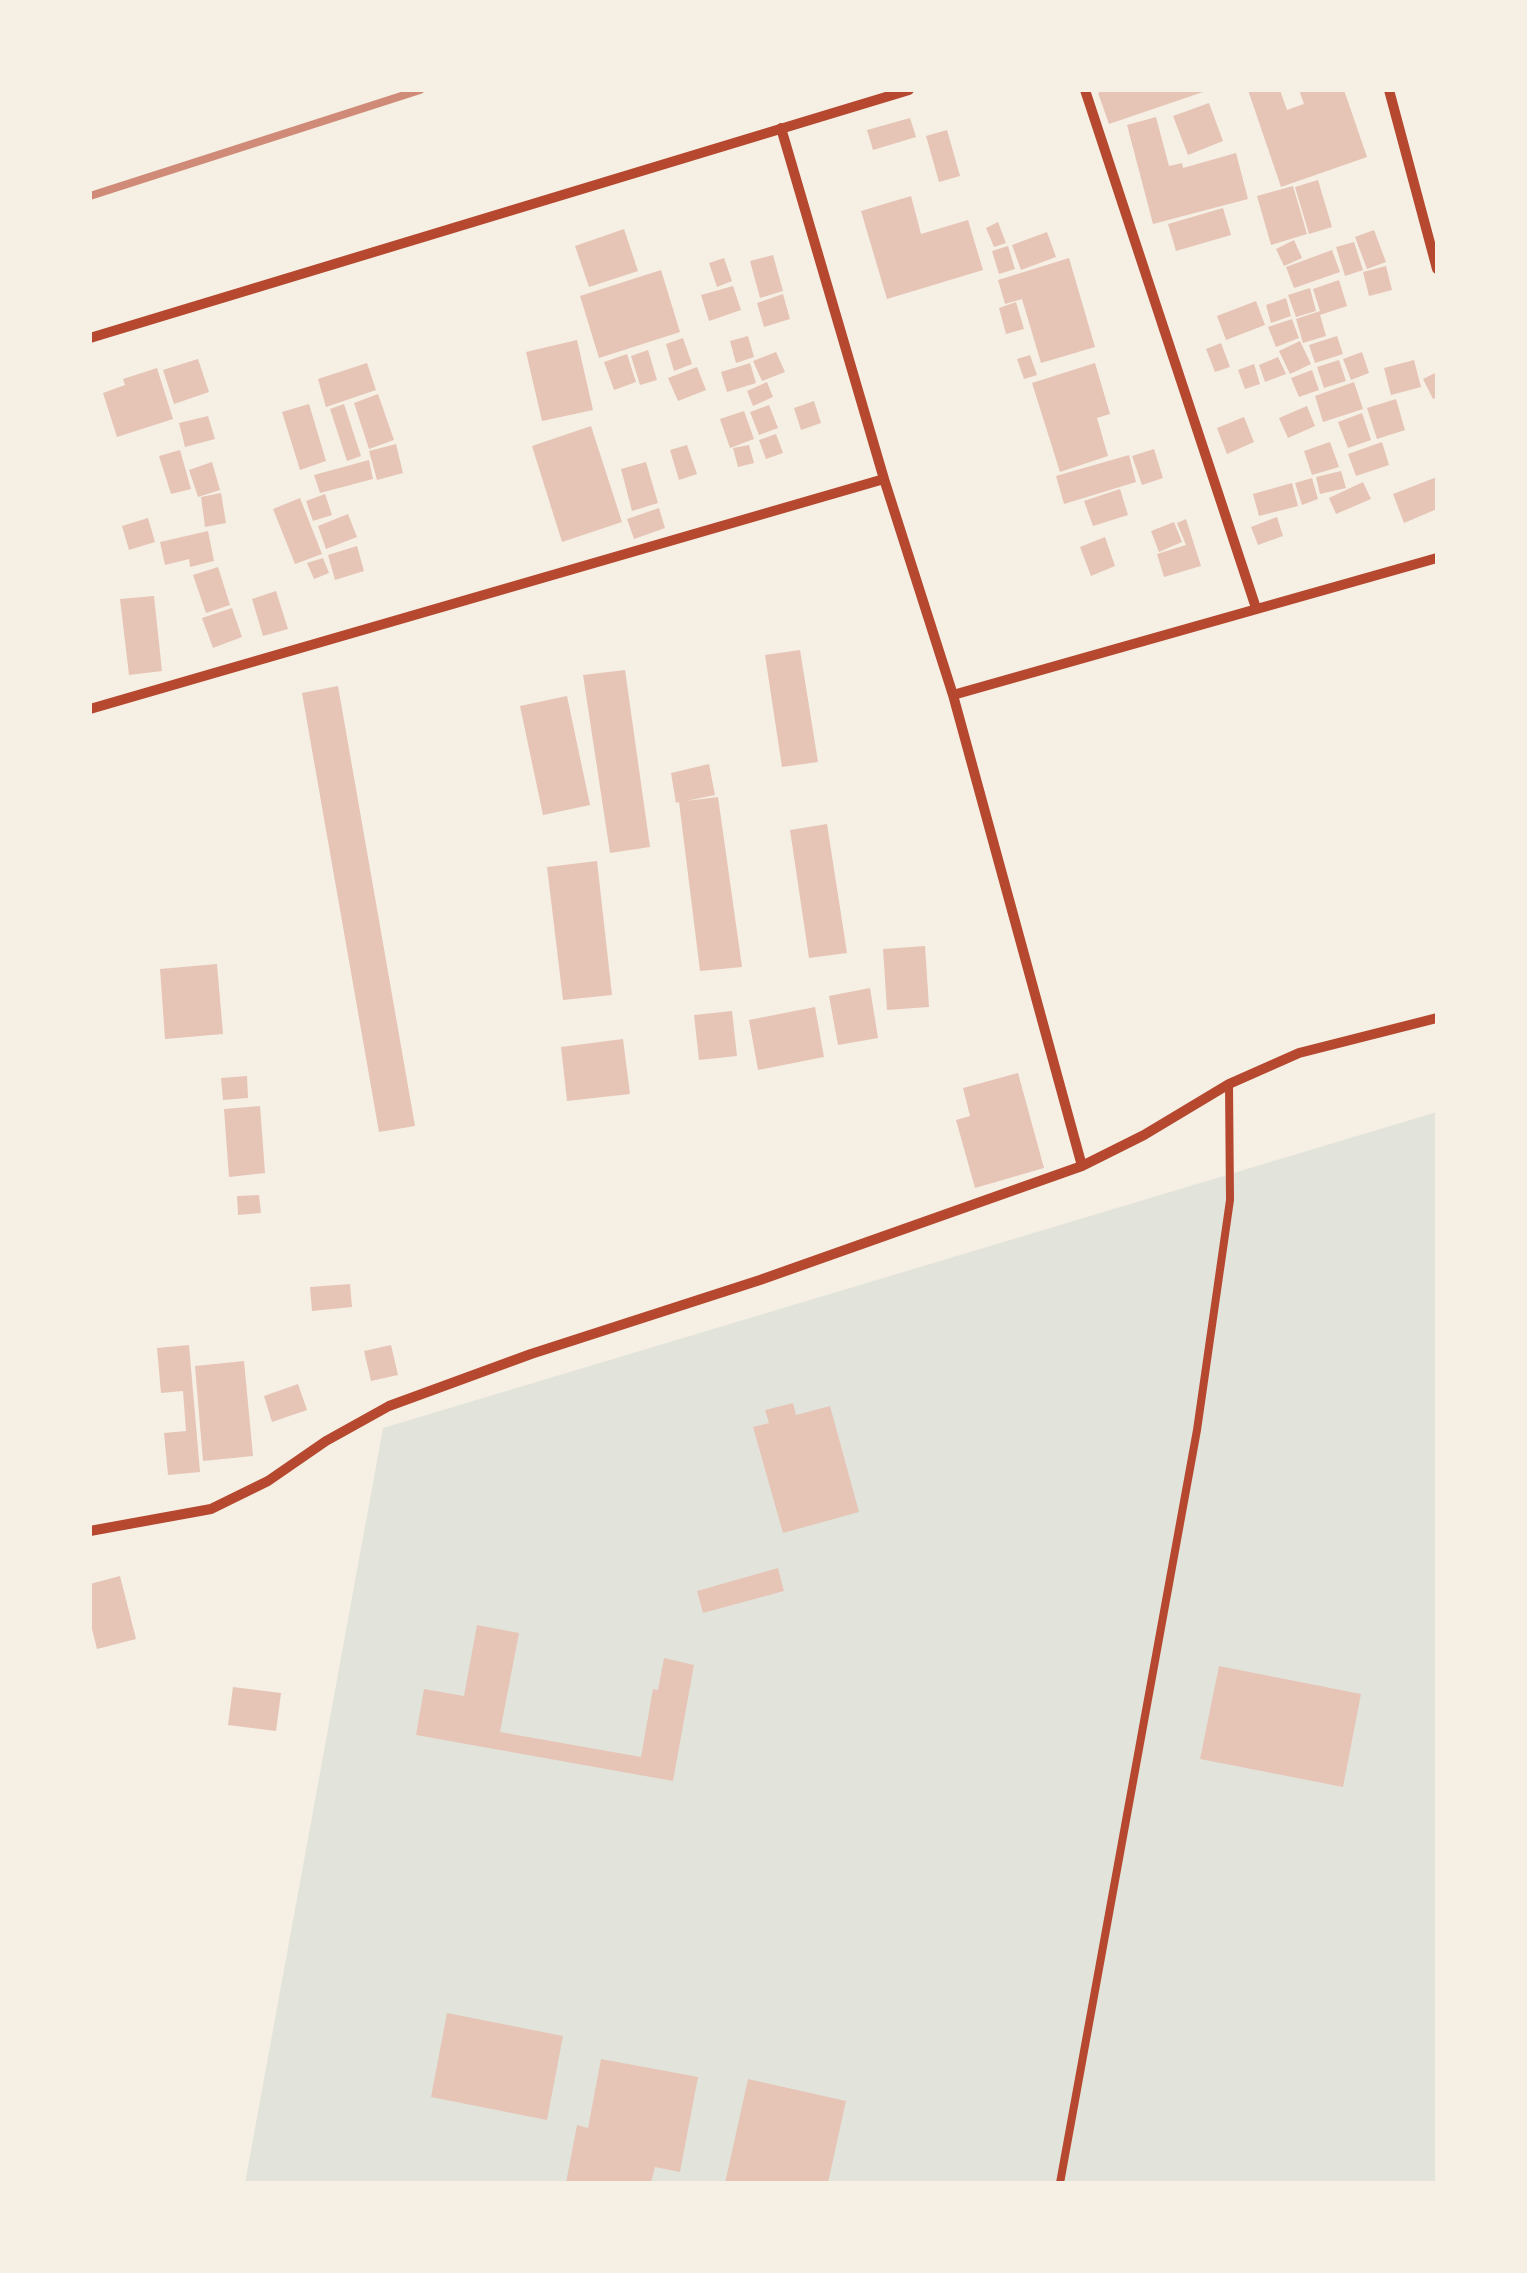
<!DOCTYPE html>
<html>
<head>
<meta charset="utf-8">
<style>
	body { margin:0 }
	#map { position:relative; width:1527px; height:2273px; overflow:hidden; background:#f6efe4; font-family:"Asap Condensed",sans-serif }
	canvas { display:block }
	.frame { position:absolute; inset:0; border:92px solid #f6efe4; pointer-events:none }
</style>
</head>
<body>
<div id="map">
<canvas width="1527" height="2273"></canvas>
<div class="frame"></div>
</div>
<script>
const g = document.querySelector('canvas').getContext('2d');
g.lineJoin = 'round';
function fill(path, color) { g.fillStyle = color; g.fill(path, 'evenodd'); }
function trace(path, color, width, dash) { g.strokeStyle = color; g.lineWidth = width; g.lineCap = dash ? 'butt' : 'round'; g.setLineDash(dash || []); g.stroke(path); }
const green = new Path2D(`
	M 1437,1112 L 1437,2183 L 245,2183 L 383,1428 Z`);
const building = new Path2D(`
	M 1106,90 L 1206,90 L 1206,91 L 1109,124 L 1098,93 Z
	M 1248,90 L 1280,90 L 1287,110 L 1304,104 L 1299,90 L 1344,90 L 1367,157 L 1281,187 Z
	M 1209,103 L 1223,141 L 1188,155 L 1173,116 Z
	M 1156,117 L 1169,166 L 1182,163 L 1183,168 L 1236,153 L 1248,199 L 1153,224 L 1127,125 Z
	M 910,118 L 916,137 L 873,150 L 867,130 Z
	M 947,130 L 960,176 L 939,182 L 926,136 Z
	M 1318,180 L 1332,227 L 1309,234 L 1295,187 Z
	M 1293,186 L 1307,234 L 1271,245 L 1257,196 Z
	M 911,196 L 921,234 L 968,220 L 983,270 L 887,299 L 861,211 Z
	M 1223,208 L 1231,235 L 1176,251 L 1168,224 Z
	M 998,222 L 1006,243 L 994,247 L 986,228 Z
	M 624,229 L 638,271 L 589,287 L 575,246 Z
	M 1374,230 L 1386,262 L 1367,269 L 1355,237 Z
	M 1047,232 L 1056,257 L 1021,270 L 1012,245 Z
	M 1294,240 L 1302,258 L 1284,266 L 1276,249 Z
	M 1354,242 L 1363,270 L 1345,276 L 1336,247 Z
	M 1008,246 L 1015,269 L 999,274 L 992,251 Z
	M 1332,250 L 1340,272 L 1294,288 L 1286,267 Z
	M 773,255 L 783,291 L 760,298 L 750,261 Z
	M 724,258 L 732,281 L 717,287 L 709,263 Z
	M 1069,258 L 1095,347 L 1041,363 L 1022,299 L 1005,304 L 998,280 Z
	M 1386,266 L 1392,290 L 1369,296 L 1363,272 Z
	M 661,270 L 680,332 L 599,358 L 580,296 Z
	M 1339,280 L 1347,306 L 1320,315 L 1326,336 L 1303,343 L 1296,319 L 1320,311 L 1313,289 Z
	M 733,286 L 741,310 L 709,321 L 701,295 Z
	M 1310,288 L 1316,311 L 1296,317 L 1288,295 Z
	M 783,294 L 790,319 L 764,327 L 757,303 Z
	M 1286,298 L 1291,316 L 1271,323 L 1266,305 Z
	M 1256,301 L 1265,325 L 1226,340 L 1217,316 Z
	M 1016,302 L 1024,329 L 1006,334 L 999,308 Z
	M 1292,319 L 1299,338 L 1276,347 L 1268,327 Z
	M 748,336 L 754,357 L 736,363 L 730,341 Z
	M 1337,336 L 1343,354 L 1315,363 L 1309,345 Z
	M 683,338 L 692,364 L 674,371 L 666,344 Z
	M 577,340 L 593,410 L 542,421 L 526,352 Z
	M 1300,341 L 1311,364 L 1290,374 L 1279,351 Z
	M 1221,343 L 1230,367 L 1215,372 L 1206,349 Z
	M 648,350 L 657,380 L 640,385 L 631,356 Z
	M 776,352 L 785,372 L 762,381 L 753,361 Z
	M 1362,352 L 1369,373 L 1351,380 L 1343,359 Z
	M 627,354 L 636,382 L 614,390 L 604,362 Z
	M 1030,355 L 1037,375 L 1024,379 L 1017,359 Z
	M 1278,357 L 1286,374 L 1265,382 L 1259,365 Z
	M 198,359 L 209,392 L 174,404 L 163,370 Z
	M 1339,360 L 1346,381 L 1324,388 L 1317,367 Z
	M 1414,360 L 1421,387 L 1391,395 L 1384,368 Z
	M 367,363 L 376,390 L 326,407 L 318,379 Z
	M 750,363 L 756,383 L 727,392 L 721,372 Z
	M 1095,363 L 1110,414 L 1097,418 L 1108,456 L 1060,472 L 1032,383 Z
	M 1254,364 L 1260,384 L 1245,389 L 1238,370 Z
	M 697,367 L 706,390 L 678,401 L 668,378 Z
	M 157,368 L 173,419 L 117,437 L 103,393 L 125,385 L 123,379 Z
	M 1312,370 L 1319,390 L 1299,397 L 1291,378 Z
	M 1437,372 L 1437,397 L 1433,399 L 1423,379 Z
	M 767,382 L 773,397 L 753,406 L 747,391 Z
	M 1354,382 L 1363,409 L 1323,422 L 1315,396 Z
	M 378,394 L 394,440 L 369,449 L 354,403 Z
	M 1396,399 L 1405,430 L 1377,439 L 1367,408 Z
	M 814,401 L 821,423 L 801,430 L 794,408 Z
	M 309,404 L 326,461 L 300,470 L 282,412 Z
	M 344,404 L 361,456 L 347,461 L 330,409 Z
	M 769,405 L 778,428 L 759,435 L 750,412 Z
	M 1307,406 L 1315,426 L 1288,438 L 1279,418 Z
	M 744,411 L 754,439 L 730,448 L 720,419 Z
	M 1362,413 L 1371,440 L 1348,448 L 1338,422 Z
	M 208,416 L 215,439 L 185,447 L 179,423 Z
	M 1244,417 L 1254,442 L 1227,454 L 1217,428 Z
	M 591,426 L 622,522 L 562,542 L 532,446 Z
	M 776,434 L 783,453 L 766,459 L 759,440 Z
	M 1330,442 L 1339,467 L 1312,475 L 1304,451 Z
	M 1382,442 L 1389,465 L 1356,476 L 1348,454 Z
	M 396,444 L 403,473 L 377,480 L 369,451 Z
	M 687,445 L 697,474 L 679,480 L 670,450 Z
	M 749,445 L 754,463 L 738,467 L 733,448 Z
	M 1154,449 L 1163,478 L 1142,485 L 1132,456 Z
	M 180,450 L 191,489 L 171,494 L 159,456 Z
	M 1129,455 L 1136,482 L 1064,504 L 1056,476 Z
	M 369,460 L 373,479 L 320,493 L 314,475 Z
	M 212,462 L 220,490 L 198,497 L 189,470 Z
	M 646,462 L 658,503 L 632,511 L 621,469 Z
	M 1341,471 L 1346,488 L 1320,494 L 1316,477 Z
	M 1437,477 L 1437,509 L 1404,523 L 1393,494 Z
	M 1312,478 L 1318,499 L 1302,505 L 1295,483 Z
	M 1363,482 L 1371,499 L 1336,514 L 1329,498 Z
	M 1292,483 L 1298,506 L 1259,516 L 1253,494 Z
	M 1120,489 L 1128,515 L 1093,526 L 1084,501 Z
	M 221,493 L 226,523 L 205,527 L 201,497 Z
	M 325,494 L 332,515 L 313,521 L 306,501 Z
	M 300,498 L 322,554 L 295,564 L 273,509 Z
	M 659,508 L 665,528 L 634,539 L 627,519 Z
	M 348,514 L 357,537 L 326,549 L 318,526 Z
	M 1277,517 L 1283,536 L 1258,545 L 1251,527 Z
	M 148,518 L 155,542 L 129,550 L 122,526 Z
	M 1186,519 L 1201,566 L 1164,577 L 1157,554 L 1186,545 L 1177,523 Z
	M 1174,522 L 1182,542 L 1159,552 L 1151,531 Z
	M 208,531 L 214,561 L 190,567 L 189,559 L 165,565 L 160,542 Z
	M 1105,537 L 1115,566 L 1091,576 L 1080,547 Z
	M 357,546 L 364,571 L 335,580 L 328,555 Z
	M 323,558 L 329,573 L 314,579 L 307,563 Z
	M 218,567 L 230,605 L 206,613 L 193,575 Z
	M 276,591 L 288,629 L 263,636 L 252,599 Z
	M 154,596 L 162,671 L 129,675 L 120,599 Z
	M 232,608 L 242,637 L 213,648 L 202,618 Z
	M 800,650 L 818,762 L 782,767 L 765,655 Z
	M 625,670 L 650,847 L 610,853 L 583,675 Z
	M 338,686 L 415,1126 L 379,1132 L 302,693 Z
	M 567,696 L 590,805 L 543,815 L 520,706 Z
	M 709,764 L 715,795 L 686,801 L 718,797 L 742,967 L 700,971 L 679,802 L 676,803 L 671,773 Z
	M 827,824 L 847,953 L 809,958 L 790,830 Z
	M 597,861 L 612,995 L 563,1000 L 547,867 Z
	M 925,946 L 929,1007 L 887,1010 L 883,949 Z
	M 217,964 L 223,1034 L 165,1039 L 160,969 Z
	M 870,988 L 878,1038 L 838,1045 L 829,996 Z
	M 815,1007 L 824,1057 L 758,1070 L 749,1020 Z
	M 732,1011 L 737,1056 L 699,1060 L 694,1015 Z
	M 623,1039 L 630,1094 L 567,1101 L 561,1047 Z
	M 1018,1073 L 1044,1168 L 975,1188 L 956,1120 L 970,1116 L 963,1088 Z
	M 247,1076 L 248,1098 L 223,1100 L 221,1078 Z
	M 260,1106 L 265,1173 L 229,1177 L 224,1109 Z
	M 259,1195 L 261,1213 L 238,1215 L 237,1196 Z
	M 350,1284 L 352,1307 L 312,1311 L 310,1287 Z
	M 189,1345 L 200,1472 L 168,1475 L 164,1433 L 186,1431 L 183,1391 L 161,1393 L 157,1348 Z
	M 391,1345 L 398,1375 L 371,1381 L 364,1351 Z
	M 244,1361 L 253,1456 L 203,1461 L 195,1366 Z
	M 298,1384 L 307,1410 L 272,1422 L 264,1396 Z
	M 793,1403 L 796,1415 L 830,1406 L 859,1512 L 783,1533 L 753,1427 L 769,1423 L 765,1410 Z
	M 778,1568 L 784,1591 L 703,1613 L 697,1591 Z
	M 120,1576 L 136,1639 L 97,1649 L 90,1621 L 90,1584 Z
	M 477,1625 L 519,1633 L 500,1732 L 641,1757 L 653,1689 L 658,1690 L 664,1658 L 694,1665 L 673,1781 L 416,1735 L 424,1689 L 464,1696 Z
	M 1219,1666 L 1361,1694 L 1343,1787 L 1200,1759 Z
	M 233,1687 L 281,1693 L 276,1731 L 228,1725 Z
	M 447,2013 L 563,2036 L 547,2120 L 431,2097 Z
	M 601,2059 L 698,2077 L 680,2172 L 655,2167 L 651,2183 L 566,2183 L 577,2125 L 588,2128 Z
	M 748,2079 L 846,2101 L 828,2183 L 725,2183 Z`);
const service = new Path2D(`
	M 1060,2183 L 1197,1430 L 1230,1200 L 1229,1084`);
const minor = new Path2D(`
	M 1085,90 L 1256,608
	M 1389,90 L 1437,269
	M 781,128 L 884,479 L 953,695 L 1082,1166
	M 90,338 L 909,90
	M 953,695 L 1437,558
	M 90,709 L 884,479
	M 90,1531 L 211,1509 L 268,1481 L 326,1441 L 389,1406 L 531,1354 L 760,1280 L 1082,1166 L 1144,1135 L 1229,1084 L 1299,1053 L 1437,1018`);
const rail = new Path2D(`
	M 90,196 L 420,90`);
fill(green, '#e2e4dc');
fill(building, '#e6c5b7');
trace(service, '#b5482f', 8);
trace(minor, '#b5482f', 10);
trace(rail, '#cf8b77', 8);
</script>
</body>
</html>
